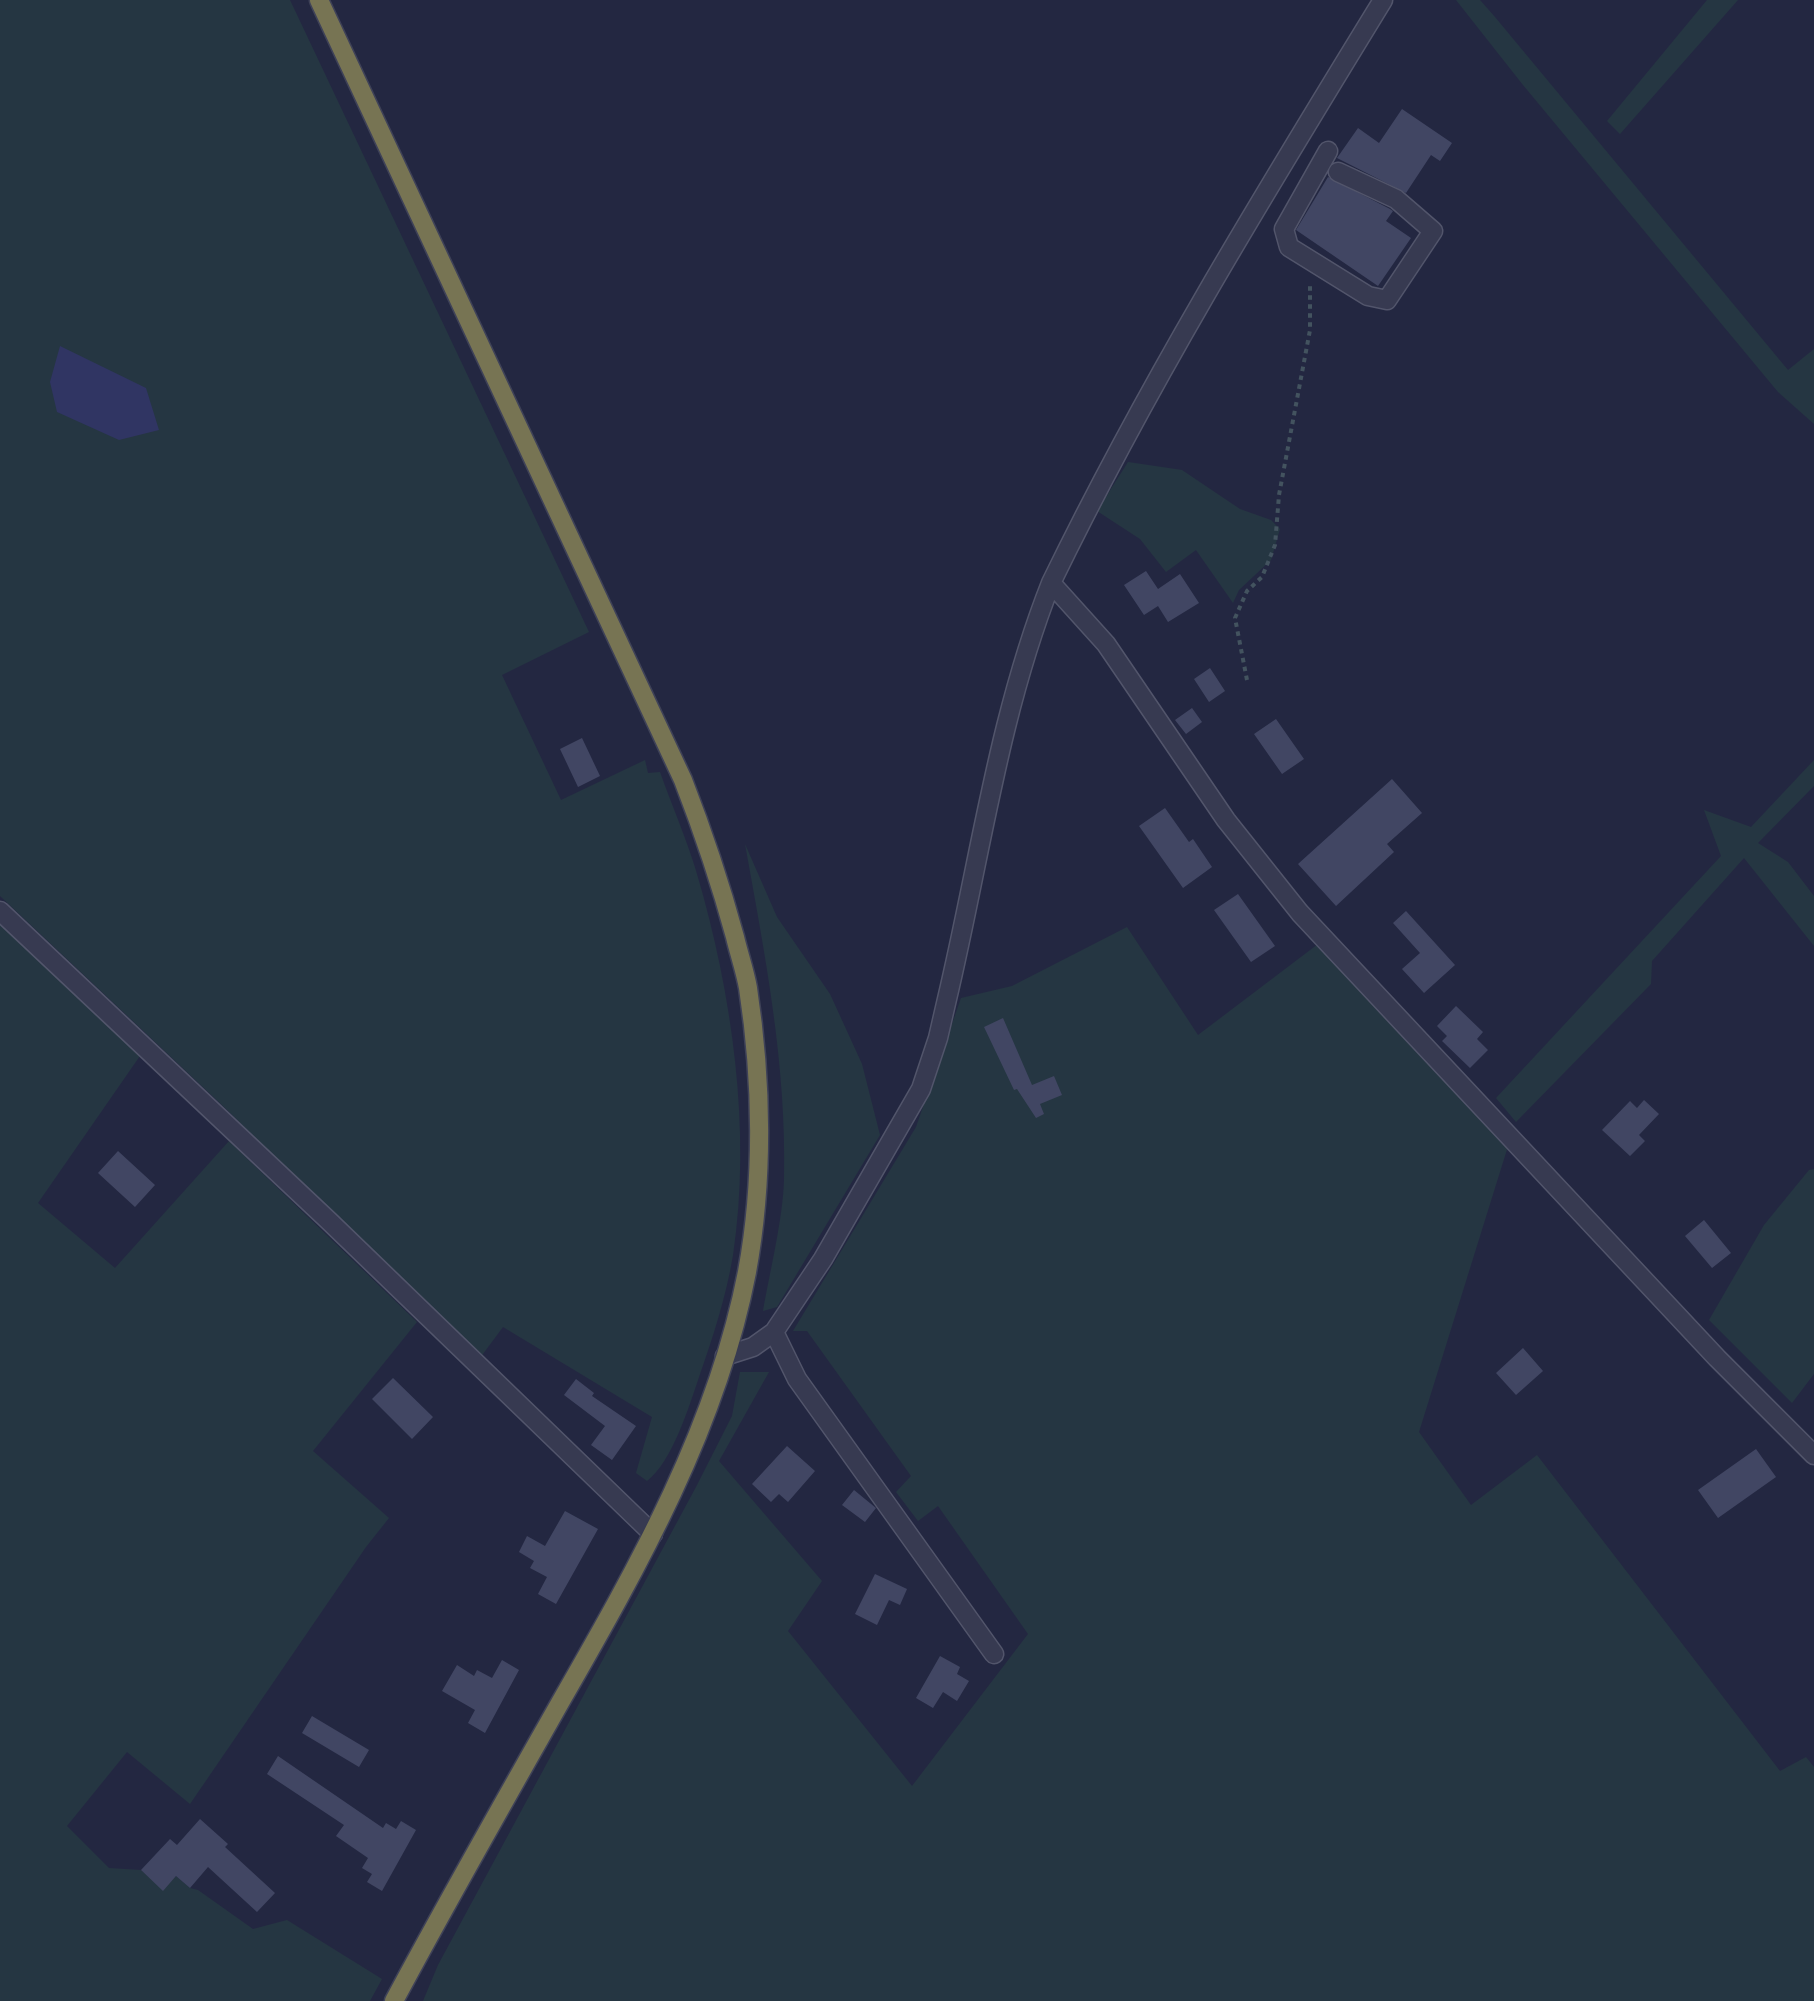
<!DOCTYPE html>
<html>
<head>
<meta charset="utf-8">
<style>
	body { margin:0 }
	canvas { display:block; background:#232741 }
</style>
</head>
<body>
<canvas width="1814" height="2001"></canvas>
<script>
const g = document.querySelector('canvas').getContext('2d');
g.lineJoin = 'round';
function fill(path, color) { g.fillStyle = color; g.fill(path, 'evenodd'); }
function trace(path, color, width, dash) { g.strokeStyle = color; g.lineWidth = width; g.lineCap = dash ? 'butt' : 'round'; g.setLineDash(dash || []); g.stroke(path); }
const green = new Path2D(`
	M 0,0 L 290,0 L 589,632 L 502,675 L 561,800 L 645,760 L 648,773 L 660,772 C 672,806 687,840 697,874 C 732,993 752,1131 733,1255 C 726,1297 713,1337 699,1377 C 689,1407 672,1462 647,1481 L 636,1473 L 652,1417 L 503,1327 L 480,1358 L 224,1107 L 0,896 Z
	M 1456,0 L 1480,0 L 1495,17 L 1788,370 L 1814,349 L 1814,424 L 1778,392 L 1523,85 Z
	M 1707,0 L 1738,0 L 1620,134 L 1607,121 Z
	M 1128,462 L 1182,470 L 1240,509 L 1271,520 L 1280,529 L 1271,560 L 1239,590 L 1233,603 L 1196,550 L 1166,572 L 1140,539 L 1097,511 Z
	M 1814,760 L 1814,786 L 1758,843 L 1788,862 L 1814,896 L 1814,946 L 1744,858 L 1652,961 L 1651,984 L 1516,1122 L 1496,1098 L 1721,856 L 1704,810 L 1751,827 Z
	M 745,844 L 777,917 L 830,994 L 862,1064 L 880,1135 L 777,1307 L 763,1311 C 770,1271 783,1218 784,1180 C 787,1066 765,955 745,844 Z
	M 0,923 L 142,1053 L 38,1203 L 115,1268 L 229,1141 L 417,1322 L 313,1451 L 389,1518 L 366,1547 L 190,1804 L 127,1752 L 67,1826 L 109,1868 L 141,1870 L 163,1890 L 176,1876 L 190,1888 L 198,1890 L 253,1929 L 287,1920 L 382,1979 L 370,2001 L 0,2001 Z
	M 1127,927 L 1198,1035 L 1322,941 L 1509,1143 L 1419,1432 L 1471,1505 L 1537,1455 L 1780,1771 L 1806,1757 L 1814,1767 L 1814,2001 L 423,2001 L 438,1965 L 696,1487 L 732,1416 L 740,1372 L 769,1372 L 719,1461 L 822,1581 L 788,1631 L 912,1786 L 1028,1634 L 938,1506 L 918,1521 L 896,1492 L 911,1476 L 807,1331 L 793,1331 L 916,1127 L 961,998 L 1012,986 Z
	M 1814,1169 L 1814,1374 L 1792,1403 L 1709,1320 L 1764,1225 L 1809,1170 Z`);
const water = new Path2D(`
	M 60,346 L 146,388 L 159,430 L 119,440 L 57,412 L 50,382 Z`);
const building = new Path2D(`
	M 1402,109 L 1452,143 L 1440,161 L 1431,155 L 1406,193 L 1337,158 L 1358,128 L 1379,143 Z
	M 1328,177 L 1390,209 L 1393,211 L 1386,221 L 1411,238 L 1378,286 L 1296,230 Z
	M 1146,571 L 1158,589 L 1180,574 L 1199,603 L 1168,622 L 1158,606 L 1144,615 L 1124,585 Z
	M 1210,668 L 1225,691 L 1209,702 L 1194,679 Z
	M 1192,708 L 1202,722 L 1186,734 L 1175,720 Z
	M 1276,719 L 1304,759 L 1282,774 L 1254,734 Z
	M 582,738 L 600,776 L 578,787 L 560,749 Z
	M 1392,779 L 1422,813 L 1387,844 L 1394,852 L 1336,906 L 1298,864 Z
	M 1165,808 L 1189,842 L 1193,839 L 1212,867 L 1183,888 L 1139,826 Z
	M 1238,894 L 1275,946 L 1251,962 L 1214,910 Z
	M 1406,911 L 1455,965 L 1424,993 L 1402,969 L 1420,953 L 1393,923 Z
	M 1456,1006 L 1483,1032 L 1477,1039 L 1488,1050 L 1470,1068 L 1442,1041 L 1447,1036 L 1437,1026 Z
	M 1003,1018 L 1032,1085 L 1054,1076 L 1062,1095 L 1040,1104 L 1044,1114 L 1036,1118 L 1017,1089 L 1014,1090 L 984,1027 Z
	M 1644,1100 L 1659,1114 L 1639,1135 L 1645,1141 L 1630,1156 L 1602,1130 L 1630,1101 L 1637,1108 Z
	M 118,1151 L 155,1185 L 135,1207 L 98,1173 Z
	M 1704,1220 L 1731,1253 L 1712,1268 L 1685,1236 Z
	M 1523,1348 L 1543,1371 L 1516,1395 L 1496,1373 Z
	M 393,1378 L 433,1417 L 412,1439 L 372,1399 Z
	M 576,1379 L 594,1393 L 592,1396 L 636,1426 L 612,1460 L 591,1445 L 605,1426 L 564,1395 Z
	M 787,1446 L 815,1471 L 788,1502 L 779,1494 L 771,1502 L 752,1484 Z
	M 1756,1449 L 1776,1477 L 1718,1518 L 1698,1490 Z
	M 854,1490 L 876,1508 L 865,1522 L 842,1505 Z
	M 565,1511 L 598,1529 L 556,1604 L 538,1594 L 547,1577 L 530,1568 L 534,1561 L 519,1552 L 527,1536 L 545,1546 Z
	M 875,1574 L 907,1589 L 900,1605 L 889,1600 L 877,1625 L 855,1614 Z
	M 940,1656 L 960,1667 L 957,1674 L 969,1681 L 957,1701 L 943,1692 L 933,1708 L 916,1698 Z
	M 502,1660 L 519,1670 L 485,1733 L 468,1723 L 475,1710 L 442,1691 L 457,1665 L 474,1676 L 477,1670 L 492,1678 Z
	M 312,1716 L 369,1750 L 359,1767 L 302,1733 Z
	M 278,1756 L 383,1828 L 386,1823 L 396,1829 L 401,1821 L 416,1830 L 382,1891 L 367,1882 L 372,1874 L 362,1868 L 368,1858 L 336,1836 L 344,1825 L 267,1774 Z
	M 200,1819 L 228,1844 L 225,1847 L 275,1893 L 257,1912 L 208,1867 L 190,1888 L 176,1876 L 163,1891 L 141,1870 L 170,1839 L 177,1845 Z`);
const path = new Path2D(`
	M 1247,680 L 1235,618 L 1247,591 L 1262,577 L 1275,545 L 1279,495 L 1310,330 L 1310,282`);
const minor = new Path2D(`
	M 1383,0 C 1266,191 1149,381 1051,583 L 1106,644 L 1226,820 L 1300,913 L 1717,1358 L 1814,1455
	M 1328,151 L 1284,229 L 1289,247 L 1368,296 L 1387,300 L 1433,231 L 1396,199 L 1338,172
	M 0,911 L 329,1221 L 653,1534
	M 774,1332 L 797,1379 L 994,1654
	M 725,1356 L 753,1347 L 774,1332 L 823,1259 L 921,1089 L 938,1038 L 947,999 C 980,860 998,717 1051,583`);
const highway = new Path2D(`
	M 319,0 L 683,780 C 704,834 720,882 735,937 C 739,954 745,971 748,988 C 762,1080 764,1180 747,1272 C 717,1427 639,1565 561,1701 C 505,1800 448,1900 394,2001`);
fill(green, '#253642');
fill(water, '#303563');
fill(building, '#414663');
trace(minor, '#52556b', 21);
trace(highway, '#3f4258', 21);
trace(path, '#43535f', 4, [4.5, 4.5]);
trace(minor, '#373a51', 18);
trace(highway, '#777453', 18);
</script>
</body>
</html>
